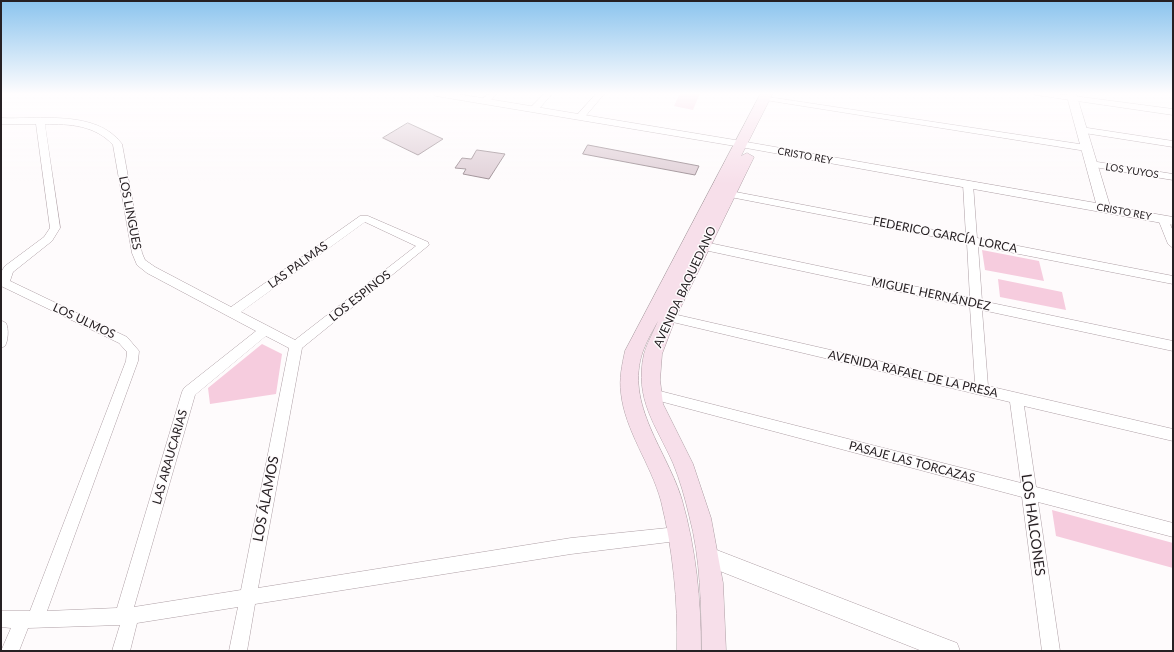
<!DOCTYPE html>
<html>
<head>
<meta charset="utf-8">
<style>
	body { margin:0 }
	#map { position:relative; width:1174px; height:652px; overflow:hidden; background:#fefbfc; font-family:Lato,sans-serif }
	canvas { display:block }
	.frame { position:absolute; inset:0; border:2px solid #262023; pointer-events:none }
</style>
</head>
<body>
<div id="map">
<canvas width="1174" height="652"></canvas>
<div class="frame"></div>
</div>
<script>
const g = document.querySelector('canvas').getContext('2d');
g.lineJoin = 'round';
function fill(path, color) { g.fillStyle = color; g.fill(path, 'evenodd'); }
function trace(path, color, width, dash) { g.strokeStyle = color; g.lineWidth = width; g.lineCap = dash ? 'butt' : 'round'; g.setLineDash(dash || []); g.stroke(path); }
function drawText(font, color, halo, rows, align = 'center') {
  g.font = font + ' Lato,sans-serif'; g.lineWidth = 3; g.setLineDash([]); g.textBaseline = 'middle'; g.strokeStyle = halo; g.fillStyle = color; for (const [text, x, y, turn = 0] of rows) {
    g.save(); g.translate(x, y); g.rotate((+turn || 0) * Math.PI / 180); g.textAlign = isNaN(turn) ? turn : align; if (halo) g.strokeText(text, 0, 0); g.fillText(text, 0, 0); g.restore();
  }
}
const green = new Path2D(`
	M 680,93 L 700,93 L 693,110 L 674,106 Z
	M 982,250 L 1039,261 L 1044,281 L 985,270 Z
	M 998,279 L 1062,292 L 1066,310 L 1000,297 Z
	M 262,344 L 282,354 L 276,394 L 210,404 L 208,388 Z
	M 1052,510 L 1173,543 L 1173,568 L 1056,536 Z`);
const building = new Path2D(`
	M 408,123 L 443,139 L 418,155 L 383,138 Z
	M 588,145 L 699,166 L 695,175 L 583,154 Z
	M 477,150 L 505,154 L 489,179 L 463,174 L 466,169 L 455,168 L 462,158 L 471,159 Z`);
const minor = new Path2D(`
	M 490,93 L 498,93 L 488,103 L 482,103 L 482,99 Z
	M 545,93 L 553,93 L 537,111 L 531,111 L 531,107 Z
	M 597,93 L 605,93 L 583,119 L 577,119 L 577,115 Z
	M 1032,93 L 1051,93 L 1173,109 L 1173,115 L 1036,95 Z
	M 762,96 L 1086,145 L 1091,148 L 1086,151 L 765,100 L 762,100 Z
	M 1,118 C 39,120 96,109 122,144 L 142,253 L 145,260 L 155,267 L 231,307 L 360,216 L 368,216 L 428,242 L 429,245 L 302,348 L 258,588 L 571,538 L 677,527 L 682,529 L 685,534 L 682,539 L 677,541 L 571,554 L 255,604 L 247,651 L 229,651 L 238,607 L 137,623 L 130,651 L 112,651 L 120,625 L 28,628 L 19,651 L 1,651 L 11,628 L 1,627 L 1,611 L 30,611 L 126,361 L 127,352 L 119,343 L 1,286 L 1,272 L 5,266 L 44,237 L 50,228 L 36,124 L 1,124 ZM 45,124 C 70,124 95,125 113,145 L 132,253 L 137,265 L 147,273 L 256,331 L 184,388 L 182,392 L 117,608 L 47,611 L 138,361 L 139,351 L 127,337 L 10,281 L 13,272 L 52,241 L 60,228 ZM 365,222 L 416,246 L 295,340 L 241,312 ZM 266,336 L 289,348 L 241,590 L 134,607 L 195,395 Z
	M 1081,127 L 1173,141 L 1173,147 L 1078,132 L 1078,128 Z
	M 1091,161 L 1173,174 L 1173,180 L 1088,166 L 1088,162 Z
	M 968,181 L 973,184 L 977,238 L 1173,276 L 1173,284 L 978,246 L 982,301 L 1173,341 L 1173,351 L 982,310 L 988,386 L 1173,429 L 1173,441 L 1024,406 L 1036,487 L 1173,523 L 1173,537 L 1038,502 L 1060,651 L 1042,651 L 1022,497 L 652,399 L 647,398 L 645,394 L 647,390 L 652,389 L 1021,483 L 1010,402 L 660,319 L 656,318 L 654,315 L 656,312 L 660,311 L 975,383 L 970,307 L 695,248 L 690,244 L 695,240 L 970,298 L 967,243 L 720,195 L 715,192 L 720,189 L 966,236 L 963,184 Z
	M 1163,216 L 1167,217 L 1173,231 L 1173,248 L 1168,244 L 1158,219 Z
	M 2,321 L 6,323 C 9,329 8,341 5,346 L 1,348 Z`);
const tertiary = new Path2D(`
	M 431,93 L 452,93 L 735,140 L 1096,203 L 1066,93 L 1076,93 L 1110,206 L 1173,217 L 1173,225 L 735,146 L 436,96 Z
	M 709,547 L 949,640 L 957,643 L 960,651 L 922,651 L 702,564 L 699,557 L 702,550 Z`);
const secondary = new Path2D(`
	M 761,93 L 773,93 L 741,156 L 747,153 L 754,157 L 676,317 L 662,354 L 660,380 L 663,404 L 693,464 L 711,518 L 723,583 L 726,651 L 702,651 C 701,606 701,559 689,515 C 685,498 680,480 673,463 C 656,425 634,399 644,354 C 647,343 654,331 658,321 C 653,330 647,340 643,351 C 624,404 668,452 682,500 C 696,549 701,600 701,651 L 677,651 C 678,601 673,550 661,501 C 651,464 625,431 621,393 C 619,379 622,365 625,351 Z`);
const farStreetnames = [
	["CRISTO REY",805,156,10],
	["LOS YUYOS",1132,171,9],
	["CRISTO REY",1124,212,10]
];
const streetNames = [
	["LOS LINGUES",130,213,79],
	["FEDERICO GARCÍA LORCA",945,235,11],
	["LAS PALMAS",298,265,-36],
	["AVENIDA BAQUEDANO",685,287,-65],
	["MIGUEL HERNÁNDEZ",931,294,12],
	["LOS ESPINOS",360,296,-38],
	["LOS ULMOS",84,321,25],
	["AVENIDA RAFAEL DE LA PRESA",913,374,13],
	["LAS ARAUCARIAS",170,457,-74],
	["PASAJE LAS TORCAZAS",912,462,15]
];
const nearStreetnames = [
	["LOS ÁLAMOS",266,499,-79],
	["LOS HALCONES",1033,525,82]
];
fill(green, '#f6ccde');
fill(building, '#e0d0d7');
trace(building, '#9b8c92', 1);
trace(minor, '#ae9fa5', 1);
trace(tertiary, '#ae9fa5', 1);
trace(secondary, '#ae9fa5', 1);
fill(minor, '#fff');
fill(tertiary, '#fff');
fill(secondary, '#f7dfea');
const sky = g.createLinearGradient(0, 0, 0, 184);
sky.addColorStop(0, '#8bc4ee');
sky.addColorStop(0.51, '#fffdfe');
sky.addColorStop(1, '#fffdfe00');
g.fillStyle = sky;
g.fillRect(0, 0, 1174, 184);
drawText('10px', '#262023', '#fefbfc', farStreetnames);
drawText('12px', '#262023', '#fefbfc', streetNames);
drawText('14px', '#262023', '#fefbfc', nearStreetnames);
</script>
</body>
</html>
